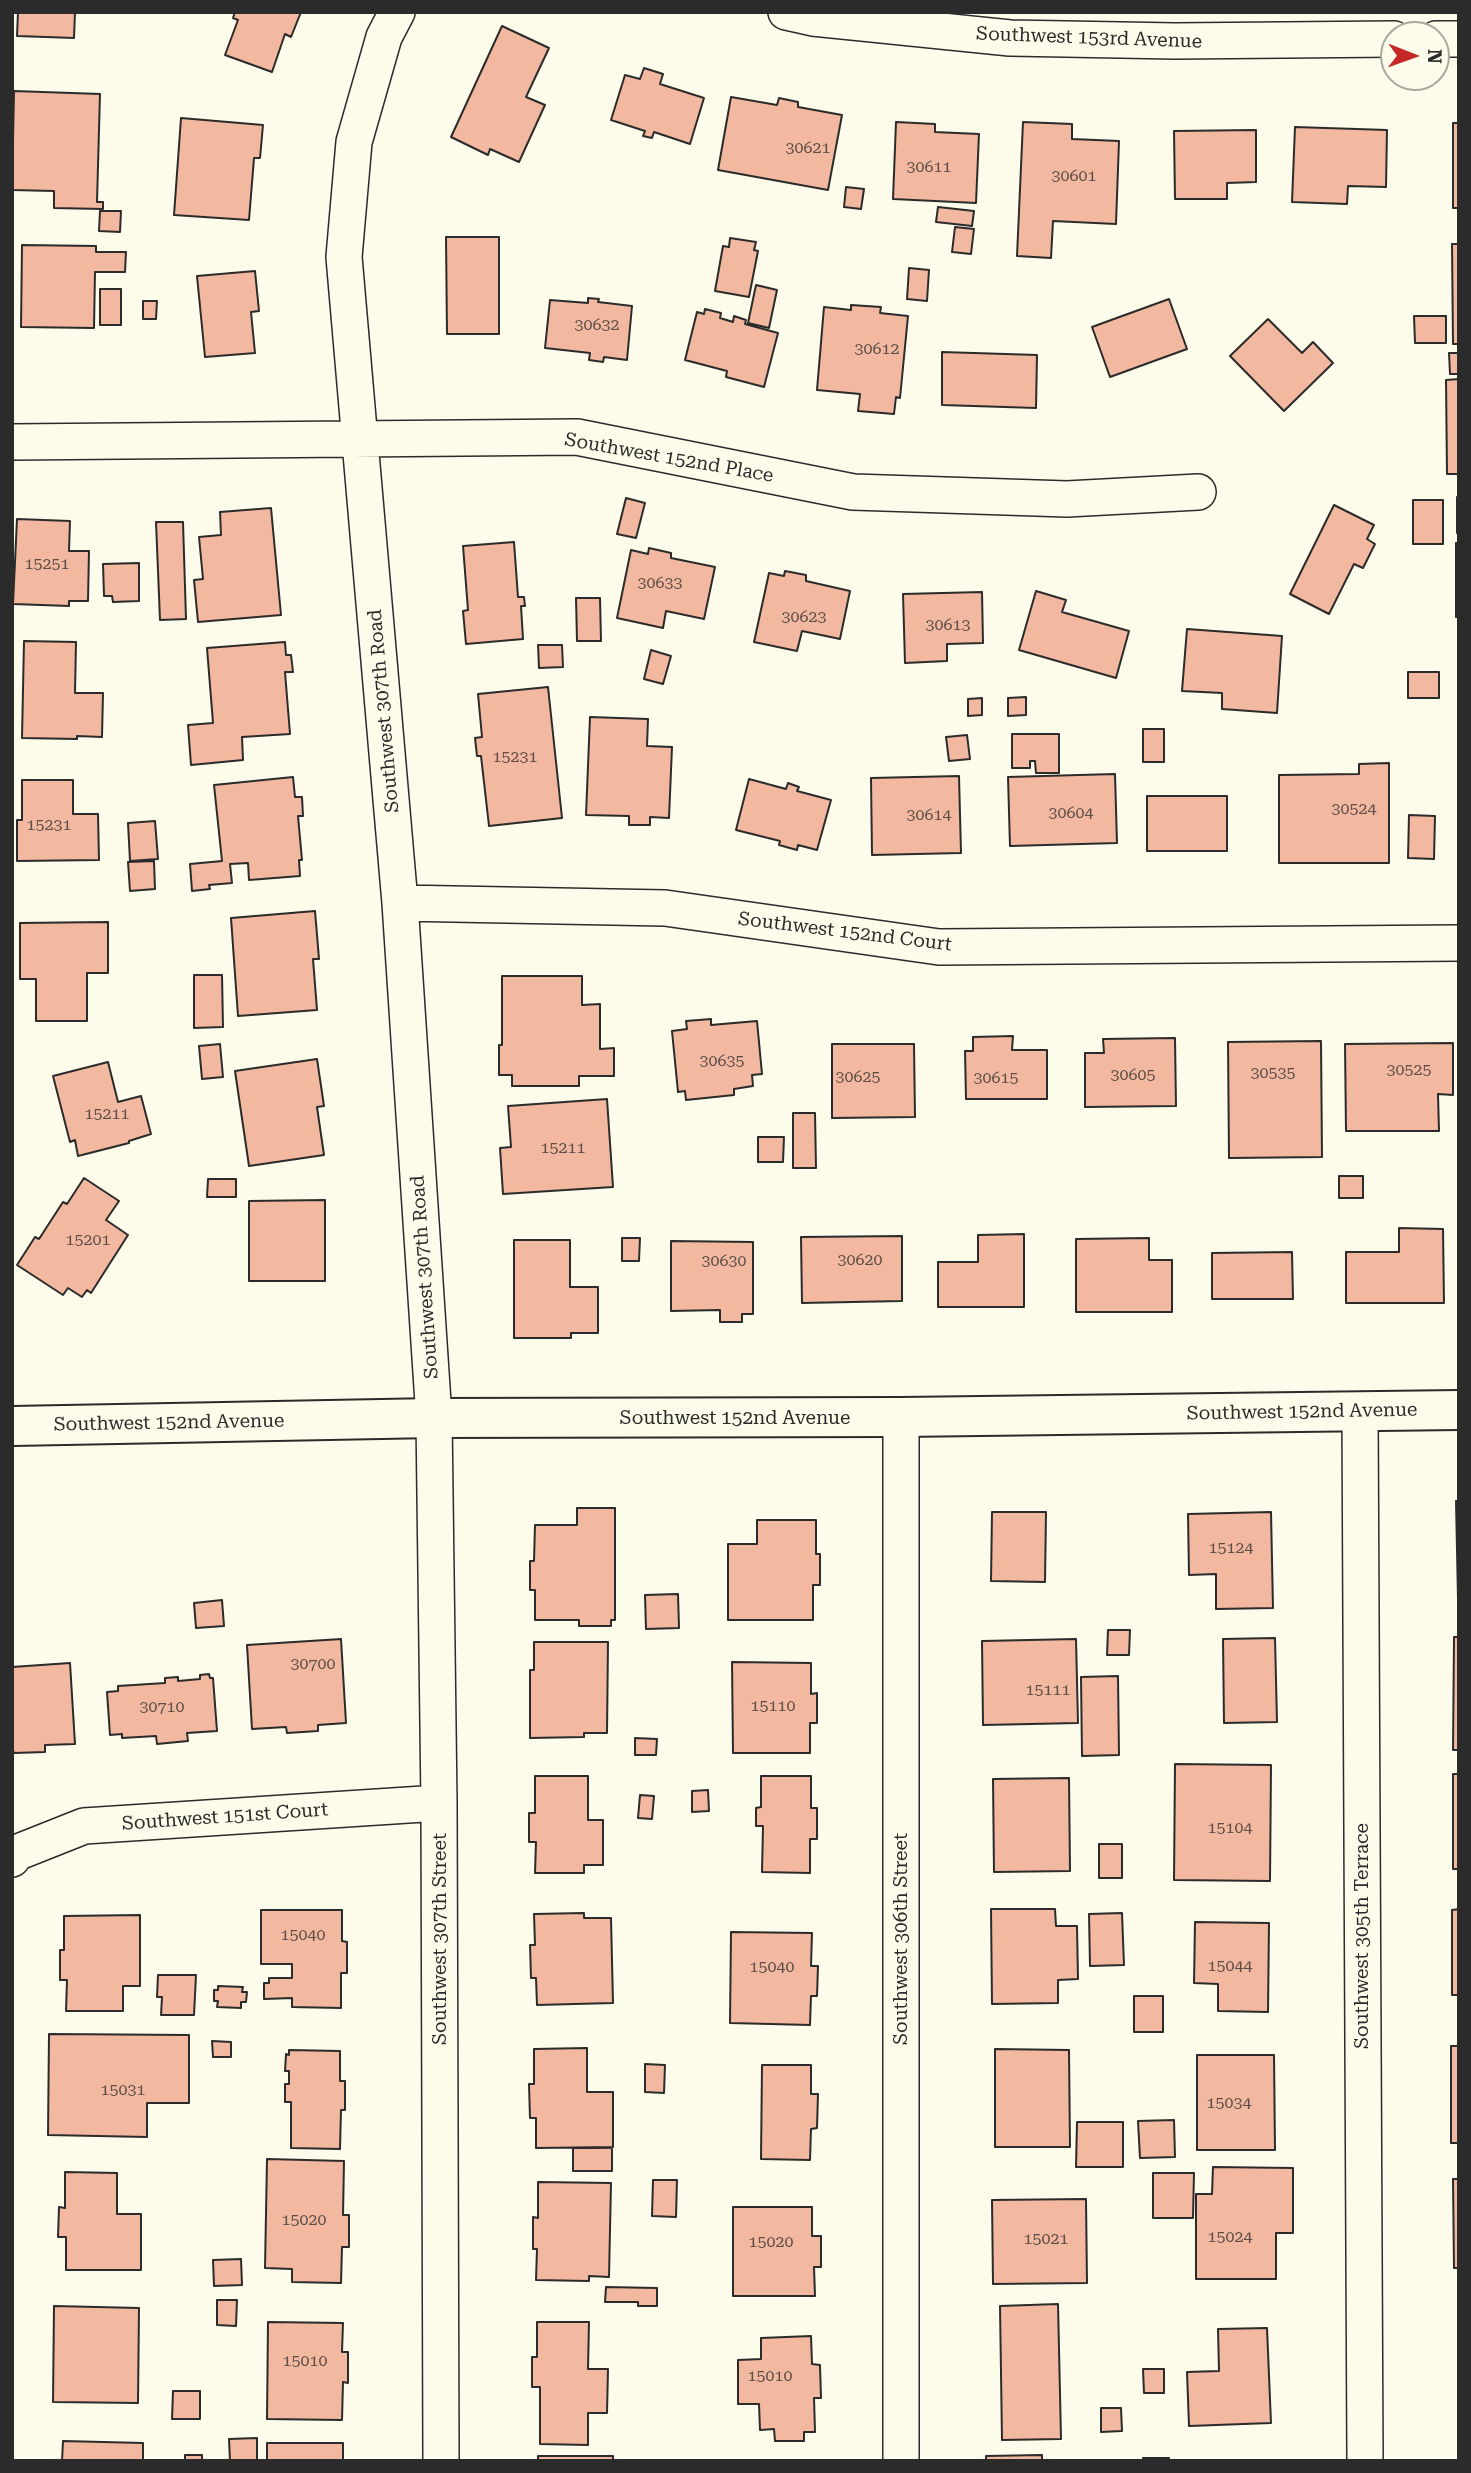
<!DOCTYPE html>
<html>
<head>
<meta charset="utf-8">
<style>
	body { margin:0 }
	#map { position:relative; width:1471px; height:2473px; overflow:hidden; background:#fdfbea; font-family:"Roboto Serif",serif }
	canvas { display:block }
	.frame { position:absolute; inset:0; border:14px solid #2b2b2b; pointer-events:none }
	.north { position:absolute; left:1380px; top:21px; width:70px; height:70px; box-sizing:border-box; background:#fdfbea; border:2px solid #a9a89e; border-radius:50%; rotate:91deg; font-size:19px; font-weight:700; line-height:28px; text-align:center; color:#2b2b2b }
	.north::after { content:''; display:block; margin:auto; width:24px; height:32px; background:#c62828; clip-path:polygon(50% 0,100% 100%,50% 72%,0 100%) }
</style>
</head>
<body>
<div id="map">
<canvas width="1471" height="2473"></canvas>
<div class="frame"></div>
<div class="north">N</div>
</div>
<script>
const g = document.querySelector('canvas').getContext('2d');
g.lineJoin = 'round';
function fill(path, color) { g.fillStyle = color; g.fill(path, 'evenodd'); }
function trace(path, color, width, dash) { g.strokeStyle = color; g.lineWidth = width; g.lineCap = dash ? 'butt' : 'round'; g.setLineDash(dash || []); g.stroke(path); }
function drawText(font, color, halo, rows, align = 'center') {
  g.font = font + ' "Roboto Serif",serif'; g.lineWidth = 5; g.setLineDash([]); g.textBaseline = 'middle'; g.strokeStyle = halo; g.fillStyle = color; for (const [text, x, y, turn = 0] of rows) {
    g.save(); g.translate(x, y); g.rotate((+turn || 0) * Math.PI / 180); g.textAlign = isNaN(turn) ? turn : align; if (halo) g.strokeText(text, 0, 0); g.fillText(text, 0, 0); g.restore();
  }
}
const building = new Path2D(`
	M 18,12 L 75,12 L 74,38 L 17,36 Z
	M 235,12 L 301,12 L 291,37 L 285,34 L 272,72 L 225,55 L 238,20 L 233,18 Z
	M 502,26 L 549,48 L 526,97 L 545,105 L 519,162 L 490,149 L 488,155 L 451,137 Z
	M 644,68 L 663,74 L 660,84 L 704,98 L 690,144 L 654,132 L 652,138 L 643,136 L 645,131 L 611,120 L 625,75 L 640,79 Z
	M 14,91 L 100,94 L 97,202 L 103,202 L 103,209 L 54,208 L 54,191 L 12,190 Z
	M 731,97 L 777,105 L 779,98 L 798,102 L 798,107 L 842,115 L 828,190 L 718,170 Z
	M 181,118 L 263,125 L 260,158 L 254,158 L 249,220 L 174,215 Z
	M 896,122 L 935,124 L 935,132 L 979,134 L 976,203 L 893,199 Z
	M 1023,122 L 1072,124 L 1072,139 L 1119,141 L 1116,224 L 1053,221 L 1051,258 L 1017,256 Z
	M 1453,123 L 1459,123 L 1459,208 L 1453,208 Z
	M 1295,127 L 1387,130 L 1386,187 L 1348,186 L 1347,204 L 1292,202 Z
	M 1256,130 L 1256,182 L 1227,183 L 1227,199 L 1175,199 L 1174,131 Z
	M 846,187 L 864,189 L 861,209 L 844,207 Z
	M 938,207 L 974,211 L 972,226 L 936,222 Z
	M 100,211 L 121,211 L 120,232 L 99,231 Z
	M 955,227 L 974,229 L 971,254 L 952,252 Z
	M 446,237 L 499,237 L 499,334 L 447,334 Z
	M 730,238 L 756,242 L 754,250 L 758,251 L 749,297 L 715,291 L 723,246 L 729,247 Z
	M 1452,244 L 1459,244 L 1459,344 L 1453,344 Z
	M 22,245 L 96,246 L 96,252 L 126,252 L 125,272 L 95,272 L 94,328 L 21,327 Z
	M 909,268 L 929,270 L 927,301 L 907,299 Z
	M 255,271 L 259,311 L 251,312 L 255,353 L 205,357 L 197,276 Z
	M 756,285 L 777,290 L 769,328 L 748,323 Z
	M 100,289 L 121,289 L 121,325 L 100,325 Z
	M 588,298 L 599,299 L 598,302 L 632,306 L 627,360 L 604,357 L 603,362 L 589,360 L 590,353 L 545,348 L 550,300 L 588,303 Z
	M 1169,299 L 1187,349 L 1110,377 L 1092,327 Z
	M 143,301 L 157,301 L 156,319 L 143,319 Z
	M 851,305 L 881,307 L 880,313 L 908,316 L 900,398 L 896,397 L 894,414 L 858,411 L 860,394 L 817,390 L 824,307 L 851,310 Z
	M 705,309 L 721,313 L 720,318 L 733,322 L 734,316 L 746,320 L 745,324 L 778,333 L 764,387 L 726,377 L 727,371 L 685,360 L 697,312 L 704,314 Z
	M 1414,316 L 1446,316 L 1446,343 L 1415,343 Z
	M 1268,319 L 1302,353 L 1313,342 L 1333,363 L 1284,411 L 1230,356 Z
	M 942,352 L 1037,355 L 1036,408 L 942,405 Z
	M 1449,353 L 1459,353 L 1459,374 L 1450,374 Z
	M 1459,379 L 1459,474 L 1447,474 L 1446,380 Z
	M 1457,497 L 1459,497 L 1459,533 L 1457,533 Z
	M 626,498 L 645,503 L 636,538 L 617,534 Z
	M 1413,500 L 1443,500 L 1443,544 L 1413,544 Z
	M 1334,505 L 1374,525 L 1367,539 L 1375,544 L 1363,568 L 1354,564 L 1329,614 L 1290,594 Z
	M 271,508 L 281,615 L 198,622 L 194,580 L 203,579 L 199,537 L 221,535 L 220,512 Z
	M 17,519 L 70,521 L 69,551 L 89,551 L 88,601 L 69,601 L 69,606 L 13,604 Z
	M 156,522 L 183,522 L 186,619 L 160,620 Z
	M 514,542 L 518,597 L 524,597 L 525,606 L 521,606 L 523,639 L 466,644 L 463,611 L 468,610 L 463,546 Z
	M 1456,543 L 1459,543 L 1459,617 L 1456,617 Z
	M 649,548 L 671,553 L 671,558 L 715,567 L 704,619 L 666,611 L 663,628 L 617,618 L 631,550 L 648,554 Z
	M 139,563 L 139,601 L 113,602 L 112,596 L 104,596 L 103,564 Z
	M 785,571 L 806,575 L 806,581 L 850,591 L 840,639 L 802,631 L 797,651 L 754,642 L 769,573 L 784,576 Z
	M 1036,591 L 1066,600 L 1062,612 L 1129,631 L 1116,678 L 1019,650 Z
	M 982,592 L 983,643 L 947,644 L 947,661 L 905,663 L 903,594 Z
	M 576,598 L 600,598 L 601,641 L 577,641 Z
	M 1187,629 L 1282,636 L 1277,713 L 1222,709 L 1222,693 L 1182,691 Z
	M 24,641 L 76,642 L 75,693 L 103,693 L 102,737 L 77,736 L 77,739 L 22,738 Z
	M 285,642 L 286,655 L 291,655 L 293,672 L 285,672 L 290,734 L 242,737 L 243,760 L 191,765 L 188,725 L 213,723 L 207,648 Z
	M 538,645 L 562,645 L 563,667 L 539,668 Z
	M 651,650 L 671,656 L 663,684 L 644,679 Z
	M 1408,672 L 1439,672 L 1439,698 L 1408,698 Z
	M 548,687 L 562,818 L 489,826 L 481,756 L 477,756 L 475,738 L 482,737 L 478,694 Z
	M 1026,697 L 1026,715 L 1008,716 L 1008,698 Z
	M 982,698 L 982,715 L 968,716 L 968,699 Z
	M 590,717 L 648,719 L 647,746 L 672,747 L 669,818 L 650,817 L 650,825 L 629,825 L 629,816 L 586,815 Z
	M 1143,729 L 1164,729 L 1164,762 L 1143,762 Z
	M 1012,734 L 1059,734 L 1059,773 L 1036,773 L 1035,761 L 1030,761 L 1030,768 L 1012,768 Z
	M 967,735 L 970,759 L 949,761 L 946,737 Z
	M 1389,763 L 1389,863 L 1279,863 L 1279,775 L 1359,774 L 1359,764 Z
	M 1115,774 L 1117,843 L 1010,846 L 1008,777 Z
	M 959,776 L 961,853 L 872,855 L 871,778 Z
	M 293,777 L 295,797 L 302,797 L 303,816 L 298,816 L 302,860 L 299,860 L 300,876 L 249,880 L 248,863 L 230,864 L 232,883 L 209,885 L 210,889 L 192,891 L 190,864 L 222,861 L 214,785 Z
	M 749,779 L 786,789 L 788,783 L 799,787 L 797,791 L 831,800 L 817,850 L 798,845 L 797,850 L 779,845 L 780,841 L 736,830 Z
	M 22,780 L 73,780 L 73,814 L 98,814 L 99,860 L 17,861 L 17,820 L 22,820 Z
	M 1147,796 L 1227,796 L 1227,851 L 1147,851 Z
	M 1409,815 L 1435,816 L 1434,859 L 1408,858 Z
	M 155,821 L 158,859 L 130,861 L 128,823 Z
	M 154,861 L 155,889 L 130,891 L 128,862 Z
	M 315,911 L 319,959 L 313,959 L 317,1010 L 238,1016 L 231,918 Z
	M 108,922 L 108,973 L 87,973 L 87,1021 L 36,1021 L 36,979 L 20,979 L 20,923 Z
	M 194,975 L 222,975 L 223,1027 L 194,1028 Z
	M 502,976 L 582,976 L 582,1005 L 600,1004 L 600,1049 L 614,1048 L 614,1076 L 579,1076 L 579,1086 L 512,1086 L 512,1075 L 499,1075 L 499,1045 L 502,1045 Z
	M 711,1019 L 711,1025 L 757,1021 L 762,1074 L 752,1075 L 753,1086 L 734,1089 L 734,1095 L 686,1100 L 685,1091 L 678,1092 L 672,1031 L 687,1029 L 686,1021 Z
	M 1013,1036 L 1012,1050 L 1047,1050 L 1047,1099 L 966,1099 L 965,1051 L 973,1051 L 973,1037 Z
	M 1175,1038 L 1176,1106 L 1085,1107 L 1085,1053 L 1104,1053 L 1103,1039 Z
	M 1321,1041 L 1322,1157 L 1229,1158 L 1228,1042 Z
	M 1453,1043 L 1453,1095 L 1438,1094 L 1439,1131 L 1346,1131 L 1345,1044 Z
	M 220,1044 L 223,1077 L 202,1079 L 199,1046 Z
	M 832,1044 L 914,1044 L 915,1117 L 832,1118 Z
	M 317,1059 L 324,1106 L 317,1107 L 324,1155 L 249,1166 L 235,1071 Z
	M 108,1062 L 118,1102 L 141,1096 L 151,1134 L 129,1141 L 129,1143 L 78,1156 L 75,1140 L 70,1142 L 53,1076 Z
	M 607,1099 L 613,1187 L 503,1194 L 500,1148 L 511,1147 L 508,1106 Z
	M 793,1113 L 815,1113 L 816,1168 L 793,1168 Z
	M 758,1137 L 784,1137 L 783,1162 L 758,1162 Z
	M 1339,1176 L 1363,1176 L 1363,1198 L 1339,1198 Z
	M 84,1178 L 119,1201 L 106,1220 L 128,1235 L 91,1293 L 87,1290 L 82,1297 L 68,1288 L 63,1295 L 17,1265 L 35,1237 L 39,1239 L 63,1202 L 67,1204 Z
	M 208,1179 L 236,1179 L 236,1197 L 207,1197 Z
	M 325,1200 L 325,1281 L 249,1281 L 249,1201 Z
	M 1399,1228 L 1443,1229 L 1444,1303 L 1346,1303 L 1346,1252 L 1399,1252 Z
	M 1024,1234 L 1024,1307 L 938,1307 L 938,1262 L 978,1262 L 978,1235 Z
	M 902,1236 L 902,1301 L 802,1303 L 801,1237 Z
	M 622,1238 L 640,1238 L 639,1261 L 622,1261 Z
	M 1149,1238 L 1149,1260 L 1172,1260 L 1172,1312 L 1076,1312 L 1076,1239 Z
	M 514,1240 L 570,1240 L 570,1287 L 598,1287 L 598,1333 L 571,1333 L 571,1338 L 514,1338 Z
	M 671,1241 L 753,1242 L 753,1314 L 742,1314 L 742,1322 L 720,1322 L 720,1310 L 671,1311 Z
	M 1292,1252 L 1293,1299 L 1212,1299 L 1212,1253 Z
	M 1456,1501 L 1459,1501 L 1459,1599 L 1458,1599 Z
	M 577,1508 L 615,1508 L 615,1620 L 611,1620 L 611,1626 L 579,1626 L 579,1620 L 535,1620 L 535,1590 L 530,1590 L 530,1561 L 534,1561 L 535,1525 L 577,1525 Z
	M 992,1512 L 1046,1512 L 1045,1582 L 991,1581 Z
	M 1271,1512 L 1273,1608 L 1216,1609 L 1216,1574 L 1189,1575 L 1188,1514 Z
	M 757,1520 L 816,1520 L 816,1554 L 820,1554 L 820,1585 L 813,1585 L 813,1620 L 728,1620 L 728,1544 L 757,1544 Z
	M 678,1594 L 679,1628 L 646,1629 L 645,1595 Z
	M 222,1600 L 224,1626 L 196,1628 L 194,1603 Z
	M 1108,1630 L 1130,1630 L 1129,1655 L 1107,1655 Z
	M 1454,1637 L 1459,1637 L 1459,1750 L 1453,1750 Z
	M 1275,1638 L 1277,1722 L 1224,1723 L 1223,1639 Z
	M 341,1639 L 346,1723 L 318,1725 L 318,1731 L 287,1733 L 286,1727 L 252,1729 L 247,1645 Z
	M 1076,1639 L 1078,1723 L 983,1725 L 982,1641 Z
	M 534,1642 L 608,1642 L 607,1733 L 584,1733 L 584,1737 L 530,1738 L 530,1670 L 534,1670 Z
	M 732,1662 L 811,1663 L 811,1694 L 817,1693 L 817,1723 L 810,1723 L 810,1753 L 733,1753 Z
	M 70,1663 L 75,1744 L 45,1745 L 45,1752 L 14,1753 L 12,1747 L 12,1667 Z
	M 209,1674 L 210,1678 L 213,1678 L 217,1731 L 187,1733 L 188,1741 L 157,1744 L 156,1736 L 122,1738 L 122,1734 L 110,1735 L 107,1692 L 118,1691 L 118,1686 L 165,1683 L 165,1678 L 178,1677 L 178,1681 L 200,1679 L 200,1675 Z
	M 1118,1676 L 1119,1755 L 1082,1756 L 1081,1677 Z
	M 635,1738 L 657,1739 L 656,1755 L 635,1755 Z
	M 1175,1764 L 1271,1765 L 1270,1881 L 1174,1880 Z
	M 1453,1774 L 1459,1774 L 1459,1869 L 1453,1869 Z
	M 535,1776 L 588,1776 L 588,1820 L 603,1820 L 603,1865 L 584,1865 L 584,1873 L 535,1873 L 536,1842 L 529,1842 L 529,1813 L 535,1813 Z
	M 761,1776 L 811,1776 L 811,1808 L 817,1808 L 817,1839 L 810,1839 L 810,1873 L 762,1872 L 763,1826 L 756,1826 L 756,1808 L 761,1807 Z
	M 1069,1778 L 1070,1871 L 994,1872 L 993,1779 Z
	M 708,1790 L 709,1811 L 692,1812 L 692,1791 Z
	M 640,1795 L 654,1796 L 652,1819 L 638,1818 Z
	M 1099,1844 L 1122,1844 L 1122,1878 L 1099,1878 Z
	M 991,1909 L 1055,1909 L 1056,1926 L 1077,1926 L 1078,1979 L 1058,1980 L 1058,2003 L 992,2004 Z
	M 1459,1909 L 1459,1995 L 1452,1995 L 1452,1910 Z
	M 261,1910 L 342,1910 L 342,1941 L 347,1942 L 347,1973 L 341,1973 L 341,2008 L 292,2007 L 292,1998 L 264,1999 L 264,1983 L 269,1983 L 269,1978 L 292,1978 L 292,1964 L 261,1964 Z
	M 584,1913 L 584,1918 L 611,1918 L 613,2003 L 537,2005 L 536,1978 L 531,1978 L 530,1945 L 535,1945 L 534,1914 Z
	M 1122,1913 L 1124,1965 L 1090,1966 L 1089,1914 Z
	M 140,1915 L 140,1986 L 123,1986 L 123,2011 L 66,2011 L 67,1980 L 60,1980 L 60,1950 L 64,1950 L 64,1916 Z
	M 1195,1922 L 1269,1923 L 1268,2012 L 1218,2011 L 1218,1984 L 1194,1983 Z
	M 731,1932 L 812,1933 L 811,1966 L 818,1966 L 817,1996 L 811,1996 L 810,2025 L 730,2023 Z
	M 158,1975 L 196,1975 L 194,2015 L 161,2015 L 162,1997 L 157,1997 Z
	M 218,1986 L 243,1987 L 242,1992 L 247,1992 L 246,2002 L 241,2002 L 241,2008 L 217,2007 L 218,2001 L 214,2001 L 214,1990 L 218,1990 Z
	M 1134,1996 L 1163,1996 L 1163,2032 L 1134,2032 Z
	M 49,2034 L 189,2035 L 189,2103 L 147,2103 L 147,2137 L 48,2135 Z
	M 212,2041 L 231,2042 L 231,2057 L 213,2057 Z
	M 1451,2046 L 1459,2046 L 1459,2143 L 1451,2143 Z
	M 587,2048 L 587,2092 L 613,2092 L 613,2147 L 536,2148 L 536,2118 L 530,2118 L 529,2084 L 534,2084 L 534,2049 Z
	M 995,2049 L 1069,2050 L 1070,2147 L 995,2147 Z
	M 289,2050 L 340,2051 L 340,2081 L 345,2081 L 345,2110 L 341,2110 L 340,2149 L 291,2148 L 291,2102 L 285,2102 L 285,2084 L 289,2084 L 289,2071 L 285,2071 L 286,2054 L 289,2055 Z
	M 1197,2055 L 1274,2055 L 1275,2150 L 1197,2150 Z
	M 645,2064 L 665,2065 L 664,2093 L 645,2092 Z
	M 762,2065 L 811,2065 L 811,2094 L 818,2094 L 817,2128 L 811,2129 L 810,2160 L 761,2159 Z
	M 1174,2120 L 1175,2157 L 1140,2158 L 1138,2121 Z
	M 1077,2122 L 1123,2122 L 1123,2167 L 1076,2167 Z
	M 573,2148 L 612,2148 L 612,2171 L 573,2171 Z
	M 267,2159 L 344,2161 L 343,2215 L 349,2215 L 349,2247 L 342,2247 L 341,2283 L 292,2282 L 292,2269 L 265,2268 Z
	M 1213,2167 L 1293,2168 L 1293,2233 L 1276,2233 L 1276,2279 L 1196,2279 L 1196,2194 L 1212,2194 Z
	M 65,2172 L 117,2173 L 117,2214 L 141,2214 L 141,2270 L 66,2270 L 66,2237 L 58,2237 L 59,2207 L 65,2208 Z
	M 1153,2173 L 1194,2173 L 1193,2218 L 1153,2218 Z
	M 1453,2179 L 1459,2179 L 1459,2268 L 1454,2268 Z
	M 653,2180 L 677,2180 L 676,2217 L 652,2216 Z
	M 538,2182 L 611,2183 L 609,2277 L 589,2276 L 589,2281 L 536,2280 L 537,2249 L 533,2249 L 533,2217 L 538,2218 Z
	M 1086,2199 L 1087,2283 L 993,2284 L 992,2200 Z
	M 733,2207 L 812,2207 L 812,2236 L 821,2236 L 821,2267 L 814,2267 L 815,2296 L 733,2296 Z
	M 241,2259 L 242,2285 L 214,2286 L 213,2260 Z
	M 606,2287 L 657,2288 L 657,2306 L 638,2306 L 638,2302 L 605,2302 Z
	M 217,2300 L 237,2300 L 236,2326 L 217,2325 Z
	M 1058,2304 L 1061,2439 L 1002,2440 L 1000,2306 Z
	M 54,2306 L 139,2308 L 138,2403 L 53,2402 Z
	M 268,2322 L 343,2323 L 342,2352 L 348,2352 L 348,2383 L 343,2382 L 342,2420 L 267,2419 Z
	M 537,2322 L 589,2322 L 588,2369 L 608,2369 L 607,2413 L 588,2413 L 588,2445 L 540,2444 L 540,2387 L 532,2387 L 532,2357 L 537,2357 Z
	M 1267,2328 L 1271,2423 L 1189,2426 L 1187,2372 L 1219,2371 L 1218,2329 Z
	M 811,2336 L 812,2364 L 820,2365 L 821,2398 L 814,2398 L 815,2432 L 804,2432 L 804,2441 L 775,2441 L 774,2429 L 760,2430 L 759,2404 L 738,2404 L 738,2360 L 761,2359 L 761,2338 Z
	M 1143,2369 L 1164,2369 L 1164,2393 L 1144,2393 Z
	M 173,2391 L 200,2391 L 200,2419 L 172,2419 Z
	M 1101,2408 L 1121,2408 L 1122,2431 L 1101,2432 Z
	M 257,2438 L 257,2461 L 230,2461 L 229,2439 Z
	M 63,2441 L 143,2443 L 143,2461 L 62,2461 Z
	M 267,2443 L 343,2443 L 343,2461 L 267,2461 Z
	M 185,2455 L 202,2455 L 202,2461 L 185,2461 Z
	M 1042,2455 L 1042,2461 L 986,2461 L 986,2456 Z
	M 538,2456 L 613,2456 L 613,2461 L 538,2461 Z
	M 1143,2458 L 1169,2458 L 1169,2461 L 1143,2461 Z`);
const minor = new Path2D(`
	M 397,12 L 384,37 L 354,142 L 344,257 L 400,903 L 434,1418 L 439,1803 L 441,2461
	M 786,12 L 813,18 L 1010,38 L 1175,41 L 1394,39
	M 1436,39 L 1459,39
	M 12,442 L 577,437 L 853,492 L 1067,499 L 1198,492
	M 400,903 L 665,908 L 939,947 L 1459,943
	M 1360,1411 L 1365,2461
	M 901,1417 L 901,2461
	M 12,1859 L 16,1853 L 84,1826 L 439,1803`);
const tertiary = new Path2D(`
	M 12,1426 L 434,1418 L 901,1417 L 1459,1410`);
const numberNames = [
	["30621",808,148],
	["30611",929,167],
	["30601",1074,176],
	["30632",597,325],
	["30612",877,349],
	["15251",47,564],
	["30633",660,583],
	["30623",804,617],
	["30613",948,625],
	["15231",515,757],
	["30524",1354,809],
	["30604",1071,813],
	["30614",929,815],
	["15231",49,825],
	["30635",722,1061],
	["30525",1409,1070],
	["30535",1273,1073],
	["30605",1133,1075],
	["30625",858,1077],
	["30615",996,1078],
	["15211",107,1114],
	["15211",563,1148],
	["15201",88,1240],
	["30620",860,1260],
	["30630",724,1261],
	["15124",1231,1548],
	["30700",313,1664],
	["15111",1048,1690],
	["15110",773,1706],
	["30710",162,1707],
	["15104",1230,1828],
	["15040",303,1935],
	["15044",1230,1966],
	["15040",772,1967],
	["15031",123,2090],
	["15034",1229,2103],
	["15020",304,2220],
	["15024",1230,2237],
	["15021",1046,2239],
	["15020",771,2242],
	["15010",305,2361],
	["15010",770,2376]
];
const streetNames = [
	["Southwest 153rd Avenue",1089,38,2],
	["Southwest 152nd Place",669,458,10],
	["Southwest 307th Road",384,711,-95],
	["Southwest 152nd Court",845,932,7],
	["Southwest 307th Road",425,1277,-94],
	["Southwest 152nd Avenue",1302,1412,-1],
	["Southwest 152nd Avenue",735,1418],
	["Southwest 152nd Avenue",169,1423,-1],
	["Southwest 151st Court",225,1817,-4],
	["Southwest 305th Terrace",1362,1936,-90],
	["Southwest 307th Street",440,1939,-90],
	["Southwest 306th Street",901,1939,-90]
];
fill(building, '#f2b8a0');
trace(building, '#2b2b2b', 2);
trace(minor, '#2b2b2b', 38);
trace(tertiary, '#2b2b2b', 42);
trace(minor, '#fdfbea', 35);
trace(tertiary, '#fdfbea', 38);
drawText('16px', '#5d4e48', null, numberNames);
drawText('19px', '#2b2b2b', '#fdfbea', streetNames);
</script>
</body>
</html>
